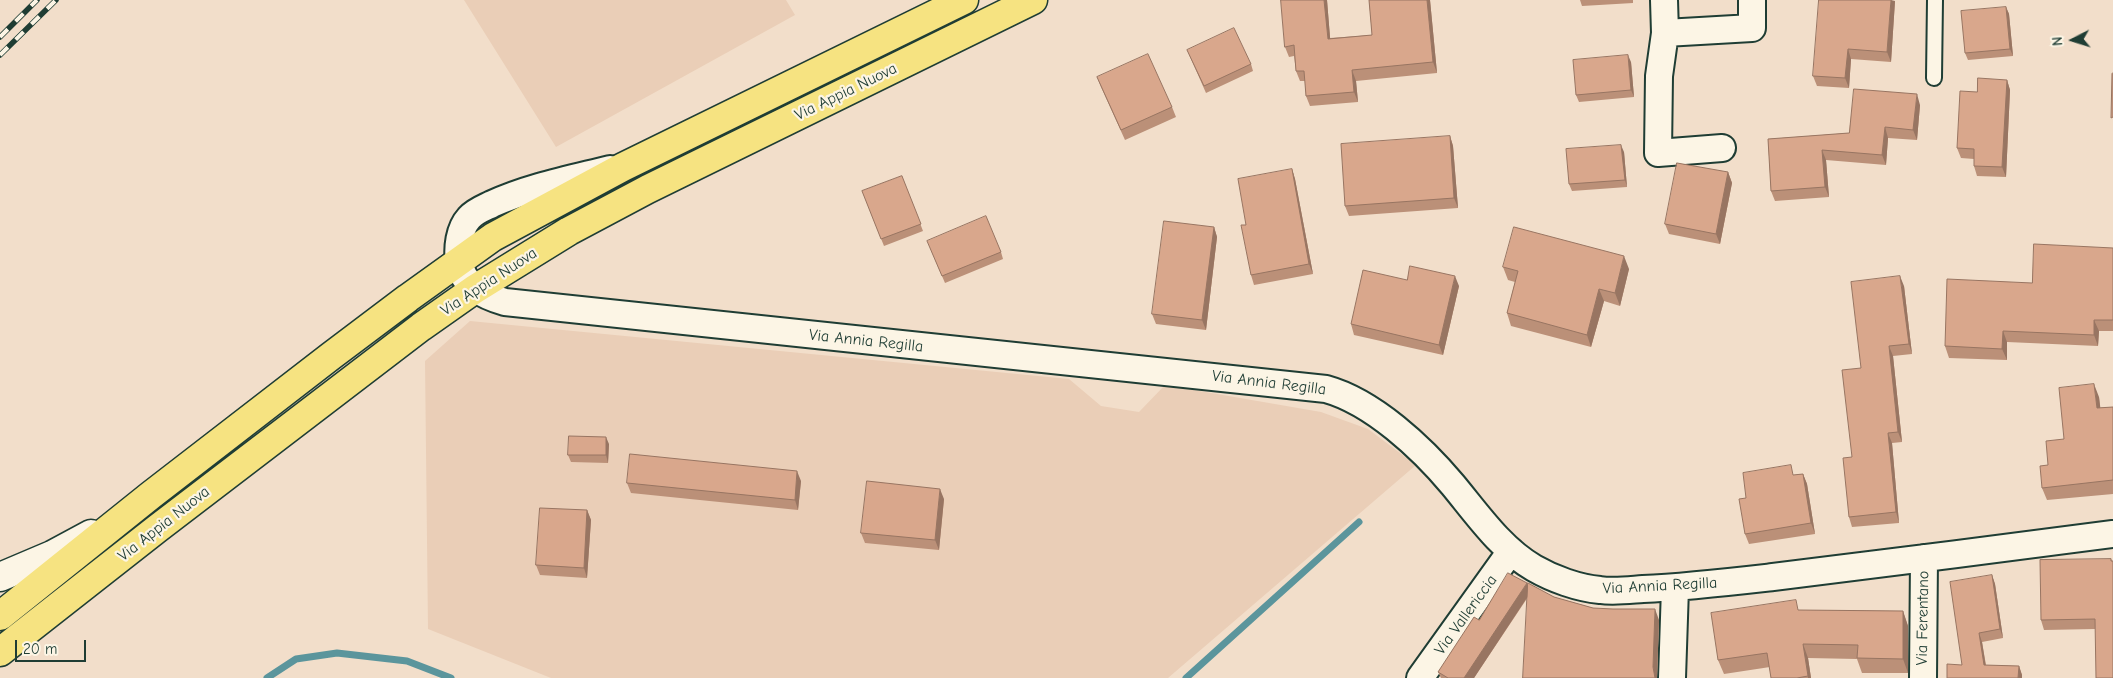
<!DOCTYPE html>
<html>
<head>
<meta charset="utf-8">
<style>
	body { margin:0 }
	#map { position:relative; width:2113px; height:678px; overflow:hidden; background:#f2deca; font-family:"Comic Neue",sans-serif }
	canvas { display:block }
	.north { position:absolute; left:2048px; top:15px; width:50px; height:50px; -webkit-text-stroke:4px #fcf5e5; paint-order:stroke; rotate:265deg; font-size:14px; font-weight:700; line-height:20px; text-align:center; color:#1f3d34 }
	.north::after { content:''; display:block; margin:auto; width:18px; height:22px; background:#1f3d34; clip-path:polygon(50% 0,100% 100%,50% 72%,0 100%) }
	.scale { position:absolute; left:15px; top:640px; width:71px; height:22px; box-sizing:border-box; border:2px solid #1f3d34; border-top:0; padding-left:6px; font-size:15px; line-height:18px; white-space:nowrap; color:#1f3d34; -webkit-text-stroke:4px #fcf5e5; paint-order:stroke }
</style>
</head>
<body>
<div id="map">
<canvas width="2113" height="678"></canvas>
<div class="north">N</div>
<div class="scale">20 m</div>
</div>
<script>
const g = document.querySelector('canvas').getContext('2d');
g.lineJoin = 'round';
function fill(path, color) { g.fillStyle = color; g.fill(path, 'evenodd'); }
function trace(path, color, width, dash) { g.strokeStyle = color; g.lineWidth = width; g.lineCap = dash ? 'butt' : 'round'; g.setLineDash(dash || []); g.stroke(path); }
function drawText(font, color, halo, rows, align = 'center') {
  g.font = font + ' "Comic Neue",sans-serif'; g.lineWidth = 4.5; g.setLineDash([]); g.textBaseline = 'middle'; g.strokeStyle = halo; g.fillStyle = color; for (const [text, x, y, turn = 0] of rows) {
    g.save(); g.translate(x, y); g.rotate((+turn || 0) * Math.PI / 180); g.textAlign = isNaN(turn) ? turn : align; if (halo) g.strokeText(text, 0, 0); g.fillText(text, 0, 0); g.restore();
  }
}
const built = new Path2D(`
	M 464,0 L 786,0 L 795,15 L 556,147 Z
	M 470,321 L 1069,379 L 1101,406 L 1139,412 L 1165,385 L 1321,412 L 1368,429 L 1416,465 L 1168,678 L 551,678 L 428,629 L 425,361 Z`);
const stream = new Path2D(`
	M 267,678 L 296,659 L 337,653 L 407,661 L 451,678
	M 1186,678 L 1359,522`);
const service = new Path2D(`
	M 1934,78 L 1935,0`);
const minor = new Path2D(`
	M 1664,0 L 1665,33 L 1752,28 L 1752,0
	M 1665,33 L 1659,76 L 1658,153 L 1722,148
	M 610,169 C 570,179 529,187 492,204 C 484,208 475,211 469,218 C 459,229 457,248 459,262 C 463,286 484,296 505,302 L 1326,389 C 1373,402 1422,448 1453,485 C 1477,514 1501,549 1534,568 C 1553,579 1578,588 1600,590 C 1614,592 1629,590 1643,589 C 1686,587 1729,582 1773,577 C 1886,563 2000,549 2113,534
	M 1420,678 L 1511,551
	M 1672,678 L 1675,588
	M 1923,678 L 1924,558`);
const secondary = new Path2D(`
	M 0,577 L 52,555 L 91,534`);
const primary = new Path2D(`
	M 0,616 L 151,495 L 331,356 L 408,298 L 493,237 L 623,167 L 964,0
	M 0,652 L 158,528 L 421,327 L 475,289 L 569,231 L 648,189 L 1033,0`);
const rail = new Path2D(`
	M 0,37 L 37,0
	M 0,55 L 56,0`);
const wall = new Path2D(`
	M 1281,0 L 1327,0 L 1330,38 L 1372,35 L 1369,0 L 1430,0 L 1437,73 L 1356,81 L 1358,102 L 1310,106 L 1306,96 L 1305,81 L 1300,81 L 1296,71 L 1294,56 L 1289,57 L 1285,47 Z
	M 1580,0 L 1633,0 L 1633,3 L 1582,6 Z
	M 1895,1 L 1891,62 L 1851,59 L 1849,88 L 1817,86 L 1813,76 Z
	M 2006,7 L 2009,14 L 2013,56 L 1968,60 L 1965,53 Z
	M 1187,50 L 1251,64 L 1253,71 L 1206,93 Z
	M 1631,62 L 1634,97 L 1579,102 L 1576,95 Z
	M 1097,77 L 1172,107 L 1176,117 L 1125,140 L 1101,87 Z
	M 2007,80 L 2010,90 L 2006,177 L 1977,176 L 1974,166 L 1974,159 L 1961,158 L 1957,148 L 1977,92 Z
	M 1920,105 L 1917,140 L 1888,138 L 1886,165 L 1826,160 L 1829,197 L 1775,201 L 1771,191 L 1768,139 L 1849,133 Z
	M 1450,136 L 1453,146 L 1458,208 L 1349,216 L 1345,206 Z
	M 1624,152 L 1627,187 L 1572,191 L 1569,184 Z
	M 1292,169 L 1295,179 L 1313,274 L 1254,285 L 1251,275 L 1246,225 Z
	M 1728,172 L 1732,183 L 1720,244 L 1669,234 L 1665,224 Z
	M 902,176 L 923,231 L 884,246 L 862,191 Z
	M 1214,227 L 1217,237 L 1206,330 L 1156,324 L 1152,314 Z
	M 930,248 L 1001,252 L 1003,259 L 945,283 Z
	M 2113,248 L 2113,331 L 2099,331 L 2098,346 L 2007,342 L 2007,360 L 1949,358 L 1945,346 L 2032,283 Z
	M 1503,267 L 1629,269 L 1620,306 L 1604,301 L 1591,347 L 1511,326 L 1507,313 L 1515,282 L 1508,280 Z
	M 1407,280 L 1459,286 L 1443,355 L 1354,335 L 1351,324 Z
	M 1904,286 L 1912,354 L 1893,356 L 1902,442 L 1892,443 L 1899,523 L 1852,527 L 1849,517 L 1852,457 L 1861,368 Z
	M 2099,397 L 2100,408 L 2113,407 L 2113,494 L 2047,500 L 2042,488 L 2048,465 L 2064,439 Z
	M 609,444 L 608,463 L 571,462 L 568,455 Z
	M 1803,474 L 1807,484 L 1815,534 L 1749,544 L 1745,534 L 1746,498 L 1795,475 Z
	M 801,481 L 798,510 L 631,493 L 627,483 Z
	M 944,499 L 939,550 L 865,543 L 861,533 Z
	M 587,510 L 591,520 L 587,578 L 540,575 L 536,565 Z
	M 2111,559 L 2112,561 L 2095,629 L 2044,630 L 2041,620 Z
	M 1992,575 L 1995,584 L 2003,638 L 1982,642 L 1986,665 L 2019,666 L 2022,675 L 2022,678 L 1947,678 L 1962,665 Z
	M 1528,587 L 1554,597 L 1593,608 L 1659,620 L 1657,678 L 1523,678 L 1528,597 L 1474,678 L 1441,678 L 1438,672 L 1479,620 Z
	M 1800,610 L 1903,611 L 1908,626 L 1908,673 L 1862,673 L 1857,659 L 1808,658 L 1811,678 L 1771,678 L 1770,667 L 1724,674 L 1718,660 Z`);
const shadedWall = new Path2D(`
	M 1324,0 L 1327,0 L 1331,49 L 1328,39 Z
	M 1427,0 L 1430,0 L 1437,73 L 1433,62 Z
	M 1891,0 L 1895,1 L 1891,62 L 1887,52 Z
	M 2006,7 L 2009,14 L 2013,56 L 2010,49 Z
	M 1848,49 L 1851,59 L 1849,88 L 1845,78 Z
	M 1628,55 L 1631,62 L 1634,97 L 1631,90 Z
	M 1352,70 L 1356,81 L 1358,102 L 1354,92 Z
	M 2007,80 L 2010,90 L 2006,177 L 2002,167 Z
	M 1917,94 L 1920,105 L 1917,140 L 1913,130 Z
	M 1885,127 L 1888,138 L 1886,165 L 1882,155 Z
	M 1450,136 L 1453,146 L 1458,208 L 1454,198 Z
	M 1621,145 L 1624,152 L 1627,187 L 1625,180 Z
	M 1822,150 L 1826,160 L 1829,197 L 1825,187 Z
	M 1292,169 L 1295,179 L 1313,274 L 1309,264 Z
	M 1728,172 L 1732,183 L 1720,244 L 1716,234 Z
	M 1214,227 L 1217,237 L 1206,330 L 1202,320 Z
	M 1624,256 L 1629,269 L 1620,306 L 1615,293 Z
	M 1455,276 L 1459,286 L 1443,355 L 1439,345 Z
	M 1900,276 L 1904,286 L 1912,354 L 1909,344 Z
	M 1599,289 L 1604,301 L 1591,347 L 1587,335 Z
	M 2094,320 L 2099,331 L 2098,346 L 2094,335 Z
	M 2003,331 L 2007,342 L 2007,360 L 2002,349 Z
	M 1889,346 L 1893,356 L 1902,442 L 1898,432 Z
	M 2094,384 L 2099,397 L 2102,421 L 2097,408 Z
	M 1888,433 L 1892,443 L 1899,523 L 1896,512 Z
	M 606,437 L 609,444 L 608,463 L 606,455 Z
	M 797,471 L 801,481 L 798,510 L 795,500 Z
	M 1803,474 L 1807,484 L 1815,534 L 1811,523 Z
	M 940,489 L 944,499 L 939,550 L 935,540 Z
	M 587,510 L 591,520 L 587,578 L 584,568 Z
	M 1992,575 L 1995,584 L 2003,638 L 2000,629 Z
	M 1527,583 L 1530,593 L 1474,678 L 1464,678 Z
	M 1655,609 L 1659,620 L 1657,678 L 1655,678 L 1653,667 Z
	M 1903,611 L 1908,626 L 1908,673 L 1903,659 Z
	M 1979,633 L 1982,642 L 1987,674 L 1984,665 Z
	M 1803,644 L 1808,658 L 1811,678 L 1808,678 L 1808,676 Z
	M 2019,666 L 2022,675 L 2022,678 L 2018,678 Z`);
const building = new Path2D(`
	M 1281,0 L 1324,0 L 1328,39 L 1372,35 L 1369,0 L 1427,0 L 1433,62 L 1352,70 L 1354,92 L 1306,96 L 1304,71 L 1296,71 L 1294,45 L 1285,47 Z
	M 1819,0 L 1891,0 L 1887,52 L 1848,49 L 1845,78 L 1813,76 Z
	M 2006,7 L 2010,49 L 1965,53 L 1961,11 Z
	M 1234,28 L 1251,64 L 1204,86 L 1187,50 Z
	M 1148,54 L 1172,107 L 1121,130 L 1097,77 Z
	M 1628,55 L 1631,90 L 1576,95 L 1573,60 Z
	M 2113,73 L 2113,117 L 2111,118 L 2112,74 Z
	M 1978,78 L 2007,80 L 2002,167 L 1974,166 L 1974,149 L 1957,148 L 1960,91 L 1977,92 Z
	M 1854,89 L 1917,94 L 1913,130 L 1885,127 L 1882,155 L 1822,150 L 1825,187 L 1771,191 L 1768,139 L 1849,133 Z
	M 1450,136 L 1454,198 L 1345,206 L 1341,144 Z
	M 1621,145 L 1625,180 L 1569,184 L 1566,149 Z
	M 1677,163 L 1728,172 L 1716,234 L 1665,224 Z
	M 1292,169 L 1309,264 L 1251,275 L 1241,225 L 1246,225 L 1238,179 Z
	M 902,176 L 921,224 L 881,239 L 862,191 Z
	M 986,216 L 1001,252 L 942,276 L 927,241 Z
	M 1164,221 L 1214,227 L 1202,320 L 1152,314 Z
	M 1514,227 L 1624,256 L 1615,293 L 1599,289 L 1587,335 L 1507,313 L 1518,271 L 1503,267 Z
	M 2034,244 L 2113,248 L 2113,320 L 2094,320 L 2094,335 L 2003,331 L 2002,349 L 1945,346 L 1947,279 L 2032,283 Z
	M 1410,266 L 1455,276 L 1439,345 L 1351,324 L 1363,270 L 1407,280 Z
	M 1900,276 L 1909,344 L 1889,346 L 1898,432 L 1888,433 L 1896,512 L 1849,517 L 1843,458 L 1852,457 L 1842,370 L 1861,368 L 1851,282 Z
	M 2094,384 L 2097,408 L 2113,407 L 2113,480 L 2042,488 L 2040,466 L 2048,465 L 2046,441 L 2064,439 L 2059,388 Z
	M 569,436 L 606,437 L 606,455 L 568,455 Z
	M 630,454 L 797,471 L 795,500 L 627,483 Z
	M 1791,465 L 1793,475 L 1803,474 L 1811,523 L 1745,534 L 1739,499 L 1746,498 L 1743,473 Z
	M 867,481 L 940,489 L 935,540 L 861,533 Z
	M 540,508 L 587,510 L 584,568 L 536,565 Z
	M 2111,559 L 2111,561 L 2113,561 L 2113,678 L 2096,678 L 2095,619 L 2041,620 L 2040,560 Z
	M 1508,573 L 1527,583 L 1464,678 L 1448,678 L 1438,672 L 1474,617 L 1479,620 Z
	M 1992,575 L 2000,629 L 1979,633 L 1984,665 L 2019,666 L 2018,678 L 1947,678 L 1947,664 L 1962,665 L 1950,582 Z
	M 1528,583 L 1554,597 L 1593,608 L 1613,609 L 1655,609 L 1653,667 L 1655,678 L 1523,678 Z
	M 1796,600 L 1798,610 L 1903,611 L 1903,659 L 1857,658 L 1858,645 L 1803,644 L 1808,676 L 1797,678 L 1771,678 L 1767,653 L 1718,660 L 1711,613 Z`);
const streetNames = [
	["Via Appia Nuova",846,92,-26],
	["Via Appia Nuova",489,282,-33],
	["Via Annia Regilla",866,341,6],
	["Via Annia Regilla",1269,383,7],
	["Via Appia Nuova",164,524,-38],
	["Via Annia Regilla",1660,586,-3],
	["Via Vallericcia",1466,615,-54],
	["Via Ferentano",1923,618,-89]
];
fill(built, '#eaceb7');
trace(stream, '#5b959c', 7);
trace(service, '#1f3d34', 18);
trace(minor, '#1f3d34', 30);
trace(secondary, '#1f3d34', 31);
trace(primary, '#1f3d34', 31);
trace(service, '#fcf5e5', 14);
trace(minor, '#fcf5e5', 26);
trace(secondary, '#fcf5e5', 28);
trace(primary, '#f6e381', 28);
trace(rail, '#1f3d34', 5.5);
trace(rail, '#fcf5e5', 4, [11]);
fill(wall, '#bb9078');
fill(shadedWall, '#987562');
fill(building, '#d9a78c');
trace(building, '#987562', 1);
drawText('16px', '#1f3d34', '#fcf5e5', streetNames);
</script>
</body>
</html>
